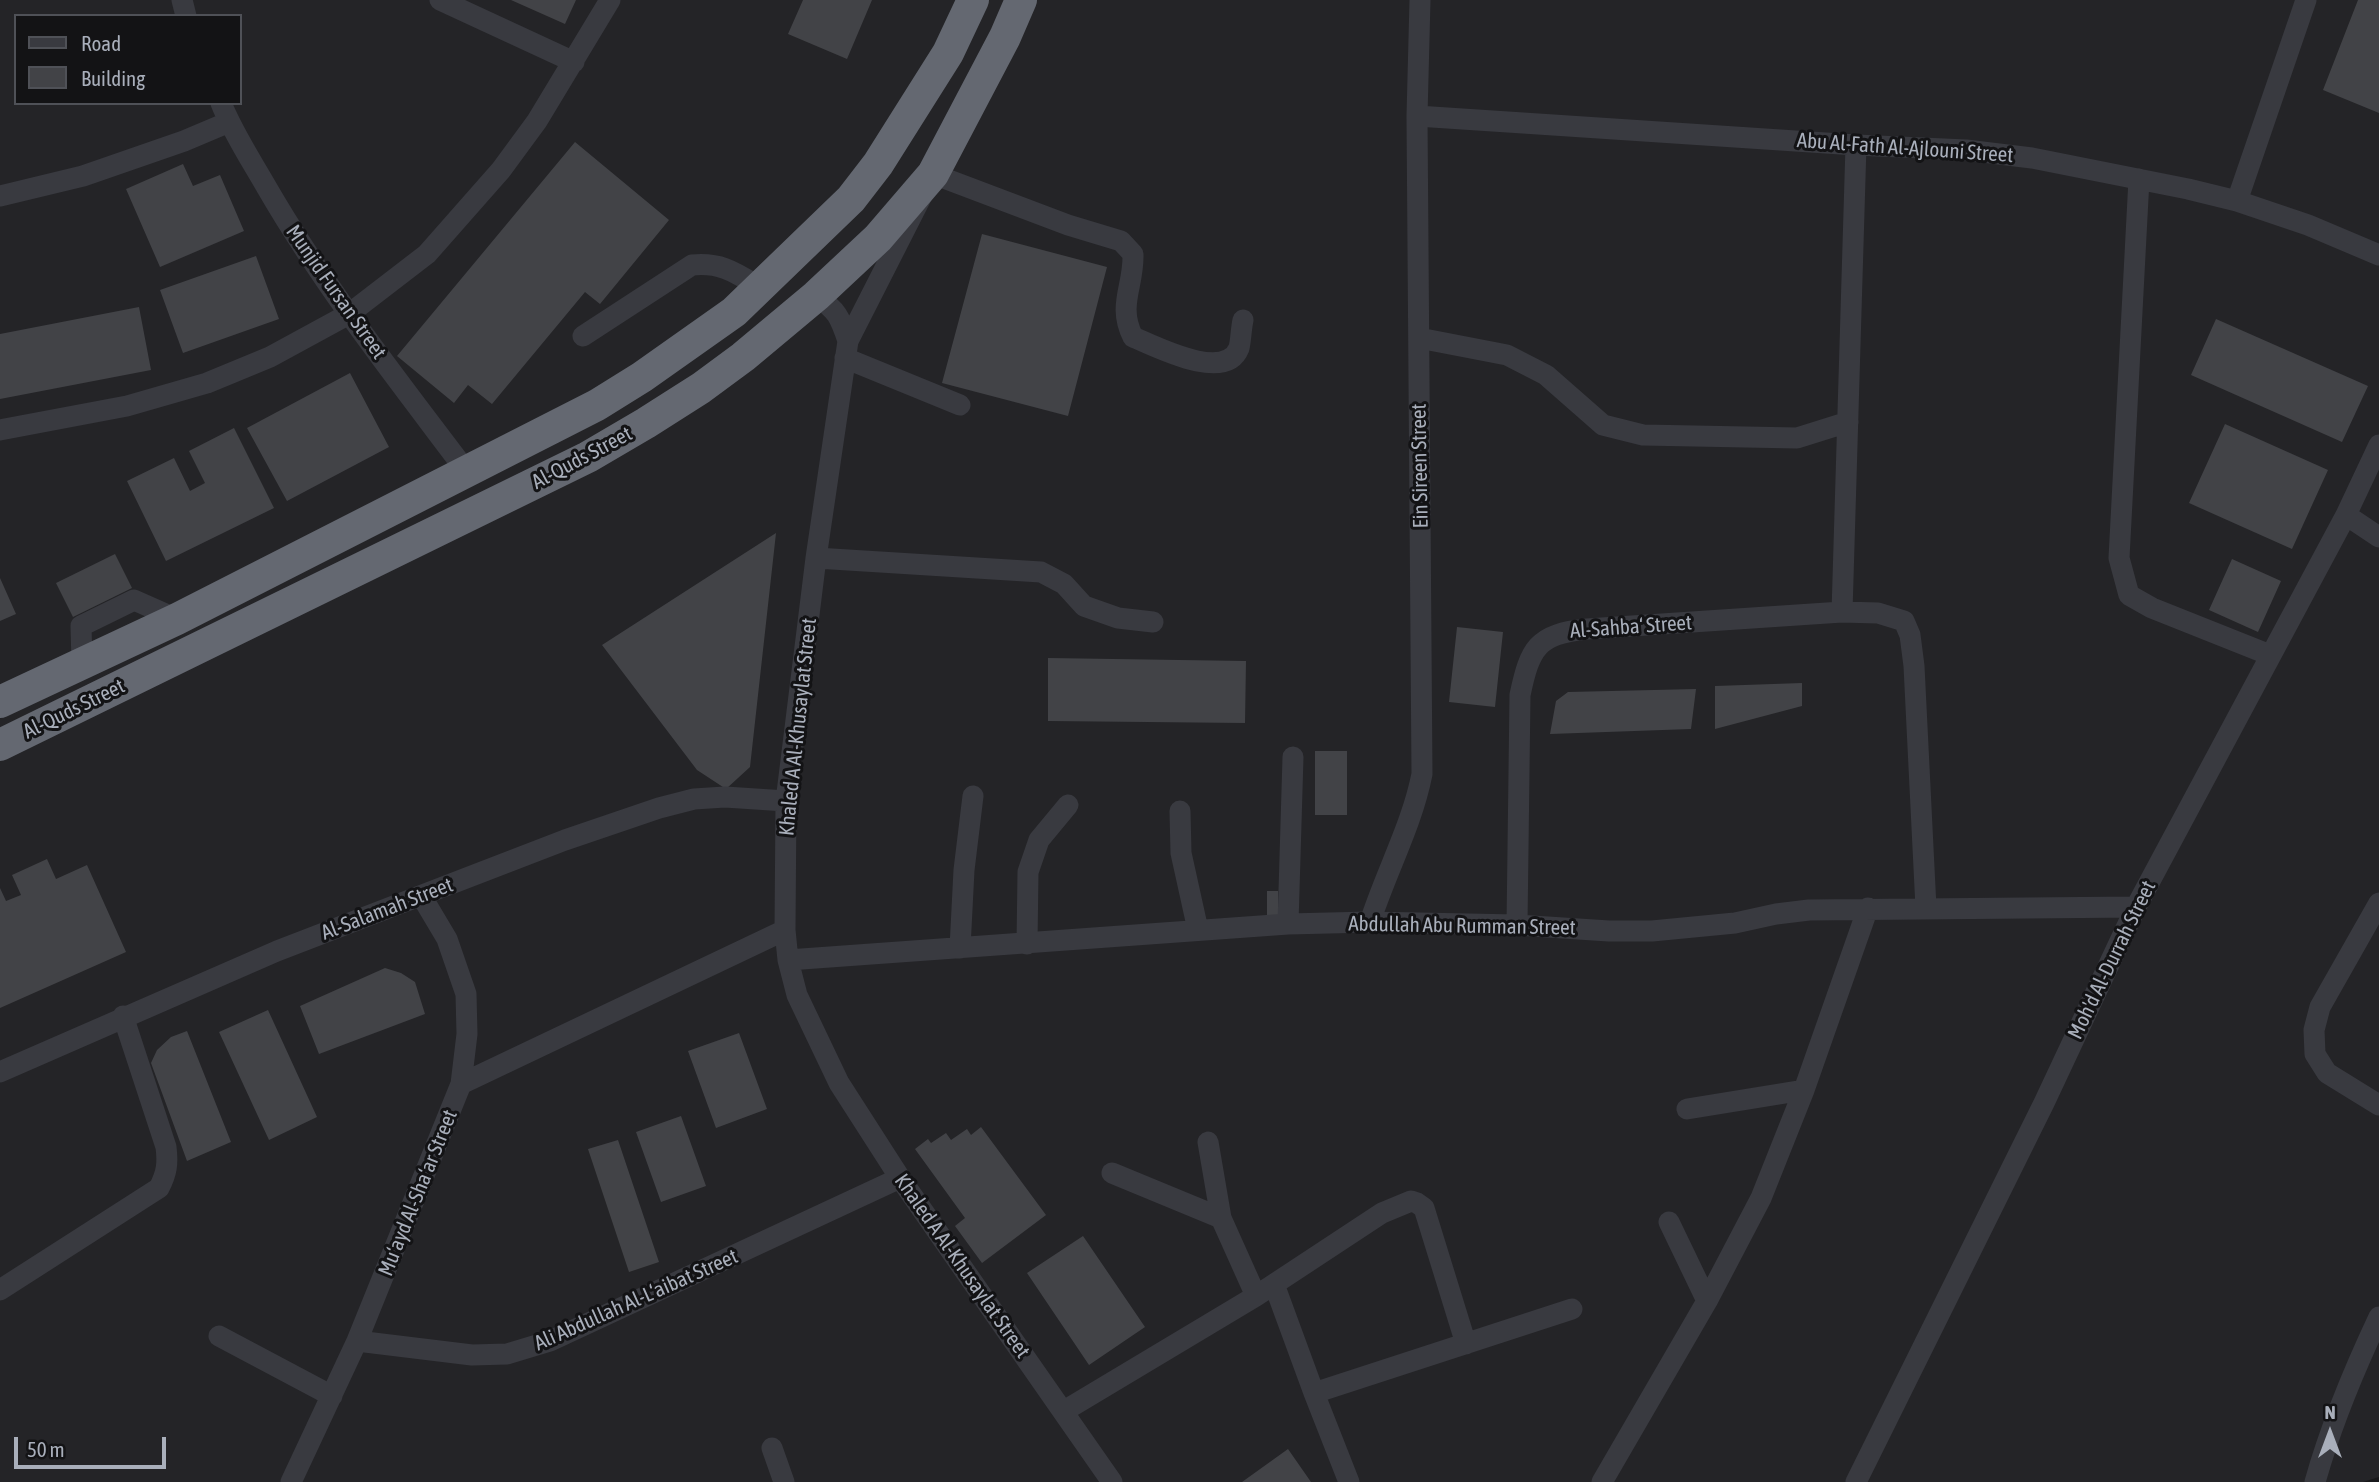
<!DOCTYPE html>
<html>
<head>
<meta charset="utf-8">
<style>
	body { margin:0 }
	#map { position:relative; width:2379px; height:1482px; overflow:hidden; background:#18181a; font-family:"Asap Condensed",sans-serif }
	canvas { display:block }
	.legend { position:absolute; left:14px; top:14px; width:228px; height:91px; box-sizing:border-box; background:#131315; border:2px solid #4f5157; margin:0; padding:9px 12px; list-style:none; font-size:21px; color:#a9afbb }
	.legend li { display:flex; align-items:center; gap:14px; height:35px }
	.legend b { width:35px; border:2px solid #4f5157 }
	.north { position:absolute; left:2295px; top:1398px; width:70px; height:70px; -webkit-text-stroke:5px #131315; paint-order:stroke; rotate:0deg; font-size:19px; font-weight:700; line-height:28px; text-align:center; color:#a9afbb }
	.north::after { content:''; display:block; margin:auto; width:24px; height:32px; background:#a9afbb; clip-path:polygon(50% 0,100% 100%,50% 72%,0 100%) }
	.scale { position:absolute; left:14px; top:1437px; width:152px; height:32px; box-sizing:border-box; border:4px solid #a9afbb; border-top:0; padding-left:9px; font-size:21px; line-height:24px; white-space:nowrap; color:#a9afbb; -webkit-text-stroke:5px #131315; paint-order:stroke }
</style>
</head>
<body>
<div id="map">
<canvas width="2379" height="1482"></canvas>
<ul class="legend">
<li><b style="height:9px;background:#393a40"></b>Road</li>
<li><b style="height:19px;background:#424347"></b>Building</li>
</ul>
<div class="north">N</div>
<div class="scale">50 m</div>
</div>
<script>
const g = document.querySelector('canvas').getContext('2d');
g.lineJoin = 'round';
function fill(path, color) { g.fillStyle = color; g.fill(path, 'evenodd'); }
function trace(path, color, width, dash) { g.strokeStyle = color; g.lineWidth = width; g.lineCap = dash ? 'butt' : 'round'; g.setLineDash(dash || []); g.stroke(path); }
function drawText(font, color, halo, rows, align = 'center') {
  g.font = font + ' "Asap Condensed",sans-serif'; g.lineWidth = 6; g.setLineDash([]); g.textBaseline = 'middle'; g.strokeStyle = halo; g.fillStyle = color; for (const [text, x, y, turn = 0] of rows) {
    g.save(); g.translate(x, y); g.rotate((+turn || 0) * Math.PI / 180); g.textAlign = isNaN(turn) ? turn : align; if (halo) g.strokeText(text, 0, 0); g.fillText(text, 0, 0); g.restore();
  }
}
const built = new Path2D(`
	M 0,0 L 2379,0 L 2379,1477 L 2363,1482 L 0,1482 ZM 16,16 L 240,16 L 240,103 L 16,103 Z`);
const building = new Path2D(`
	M 511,0 L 576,0 L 565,24 Z
	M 803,0 L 872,0 L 847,59 L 788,34 Z
	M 2358,0 L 2379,0 L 2379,113 L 2323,90 Z
	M 575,142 L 669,220 L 600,304 L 585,292 L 492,404 L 468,385 L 454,403 L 397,356 Z
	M 183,164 L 193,186 L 220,175 L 244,231 L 160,267 L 126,189 Z
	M 982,234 L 1107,267 L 1068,416 L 942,383 Z
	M 256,256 L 279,319 L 183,353 L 160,290 Z
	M 139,307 L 151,370 L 0,399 L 0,334 Z
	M 2216,319 L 2368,386 L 2342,442 L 2191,375 Z
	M 350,373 L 389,447 L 287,501 L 247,428 Z
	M 2225,424 L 2328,470 L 2292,549 L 2189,503 Z
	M 234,428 L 274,508 L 166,561 L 127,481 L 174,458 L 190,491 L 205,483 L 189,451 Z
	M 776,533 L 750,767 L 726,789 L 697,770 L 602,645 Z
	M 115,554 L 132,588 L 73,617 L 56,583 Z
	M 2232,559 L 2281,581 L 2258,632 L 2209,610 Z
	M 0,578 L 16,614 L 0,621 Z
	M 1457,627 L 1503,632 L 1495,707 L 1449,702 Z
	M 1048,658 L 1246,661 L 1245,723 L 1048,721 Z
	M 1802,683 L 1802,706 L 1715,729 L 1715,686 Z
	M 1696,689 L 1691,729 L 1550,734 L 1556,701 L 1568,692 Z
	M 1315,751 L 1347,751 L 1347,815 L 1315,815 Z
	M 47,859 L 56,879 L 87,865 L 126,952 L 0,1008 L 0,888 L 6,901 L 21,895 L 12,875 Z
	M 1267,891 L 1278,891 L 1278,915 L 1267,915 Z
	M 385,968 L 401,973 L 415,982 L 425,1014 L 319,1054 L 300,1006 Z
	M 268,1010 L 317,1117 L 269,1140 L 219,1032 Z
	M 187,1031 L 231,1142 L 187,1161 L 151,1063 L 157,1050 L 171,1037 Z
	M 739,1033 L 767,1109 L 716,1128 L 688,1051 Z
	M 681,1116 L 706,1186 L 661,1202 L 636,1132 Z
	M 981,1127 L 1046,1215 L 982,1263 L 955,1226 L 965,1218 L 915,1149 L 928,1139 L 931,1143 L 946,1133 L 951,1140 L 967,1129 L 971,1135 Z
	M 618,1140 L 659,1262 L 629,1272 L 588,1149 Z
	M 1083,1236 L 1145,1327 L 1089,1365 L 1027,1273 Z
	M 1288,1449 L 1311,1482 L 1242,1482 Z`);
const minor = new Path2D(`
	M 182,0 L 186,16
	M 440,0 L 574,62
	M 221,103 C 233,133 251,160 267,188 C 325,288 397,379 467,472
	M 1417,116 L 1856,145 L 1966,150 L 2032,158 L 2188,189 L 2237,201 L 2308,225 L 2379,255
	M 2139,179 L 2119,558 L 2129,595 L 2152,608 L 2270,655
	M 0,196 L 83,176 L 184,141 L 229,122
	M 2237,201 L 2306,0
	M 816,296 C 837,310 840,317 848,341
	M 583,336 L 692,265 C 722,262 736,273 761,288
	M 1419,338 L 1507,355 L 1546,375 L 1603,425 L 1643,435 L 1797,438 L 1848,422
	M 845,358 L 960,405
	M 0,430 L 127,406 L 207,383 L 270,357 L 349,314 L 427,254 L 501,170 L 537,121 L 610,0
	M 2346,515 L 2379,537
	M 816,558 L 1041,572 L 1064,584 L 1084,606 L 1118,618 L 1153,622
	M 1842,612 L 1856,145
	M 82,663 L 81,626 L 134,600 L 177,619
	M 1180,811 L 1181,853 L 1198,930
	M 2379,903 L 2320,1007 L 2314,1030 L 2315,1054 L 2327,1073 L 2379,1105
	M 1370,922 C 1386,872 1412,825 1422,774 L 1417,116 L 1420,0
	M 1288,924 L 1293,757
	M 1517,925 L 1520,695 C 1530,648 1537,634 1587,629 L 1842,612 L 1878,613 L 1904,621 L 1910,635 L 1914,666 L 1926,908
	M 1027,944 L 1028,872 L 1039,840 L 1068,805
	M 960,948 L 964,870 L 973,796
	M 788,960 L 1288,924 L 1370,922 L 1517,925 L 1609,931 L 1652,931 L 1735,923 L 1776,914 L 1809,910 L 2136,907
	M 0,1072 L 277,951 L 565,840 L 659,808 L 694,799 L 725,797 L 786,801
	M 461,1084 L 785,930
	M 1687,1109 L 1804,1090
	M 1208,1142 L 1221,1218 L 1256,1296
	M 1112,1173 L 1221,1218
	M 1669,1222 L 1707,1301
	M 1274,1284 L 1314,1393
	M 0,1290 L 159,1188 C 167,1173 168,1163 166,1147 L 123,1016
	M 219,1336 L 332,1396
	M 357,1341 L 472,1355 L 507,1354 L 550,1341 L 900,1178
	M 1064,1411 L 1256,1296 L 1382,1213 L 1411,1201 L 1417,1203 L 1424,1208 L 1466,1344
	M 772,1448 L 784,1482
	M 291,1482 L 357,1341 L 461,1084 L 467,1034 L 466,994 L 447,939 L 422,897
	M 1112,1482 L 900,1178 L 839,1083 L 797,995 L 788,960 L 785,930 L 786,801 L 816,558 L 848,341 L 933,174 L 1068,225 L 1121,241 L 1133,254 C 1134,287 1117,305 1133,337 C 1155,346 1225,383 1239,348 C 1241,340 1241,329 1243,320
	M 1349,1482 L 1314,1393 L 1572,1309
	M 1602,1482 L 1707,1301 L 1761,1198 L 1804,1090 L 1868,908
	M 1856,1482 L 2044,1103 L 2136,907 L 2346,515 L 2379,445
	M 2315,1482 C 2331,1425 2354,1370 2379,1317`);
const highway = new Path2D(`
	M 0,702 L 177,619 L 597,405 L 642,377 L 734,312 L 851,199 L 878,164 L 948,53 L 973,0
	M 0,745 L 588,457 L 646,423 L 701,388 L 743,357 L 816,296 L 878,238 L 933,174 L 1005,37 L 1021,0`);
const streetNames = [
	["Abu Al-Fath Al-Ajlouni Street",1905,148,4],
	["Munjid Fursan Street",336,292,55],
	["Al-Quds Street",582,458,-28],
	["Ein Sireen Street",1420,466,-91],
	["Al-Sahba‘ Street",1631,627,-4],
	["Al-Quds Street",74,709,-26],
	["Khaled A Al-Khusaylat Street",798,727,-84],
	["Al-Salamah Street",387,909,-21],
	["Abdullah Abu Rumman Street",1462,926,1],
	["Moh'd Al-Durrah Street",2112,960,-64],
	["Mu‘ayd Al-Sha‘ar Street",418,1193,-68],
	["Khaled A Al-Khusaylat Street",962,1266,55],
	["Ali Abdullah Al-L‘aibat Street",636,1300,-24]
];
fill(built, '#242427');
fill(building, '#424347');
trace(minor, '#393a40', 21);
trace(highway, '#646871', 32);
drawText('21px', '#a9afbb', '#131315', streetNames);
</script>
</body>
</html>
